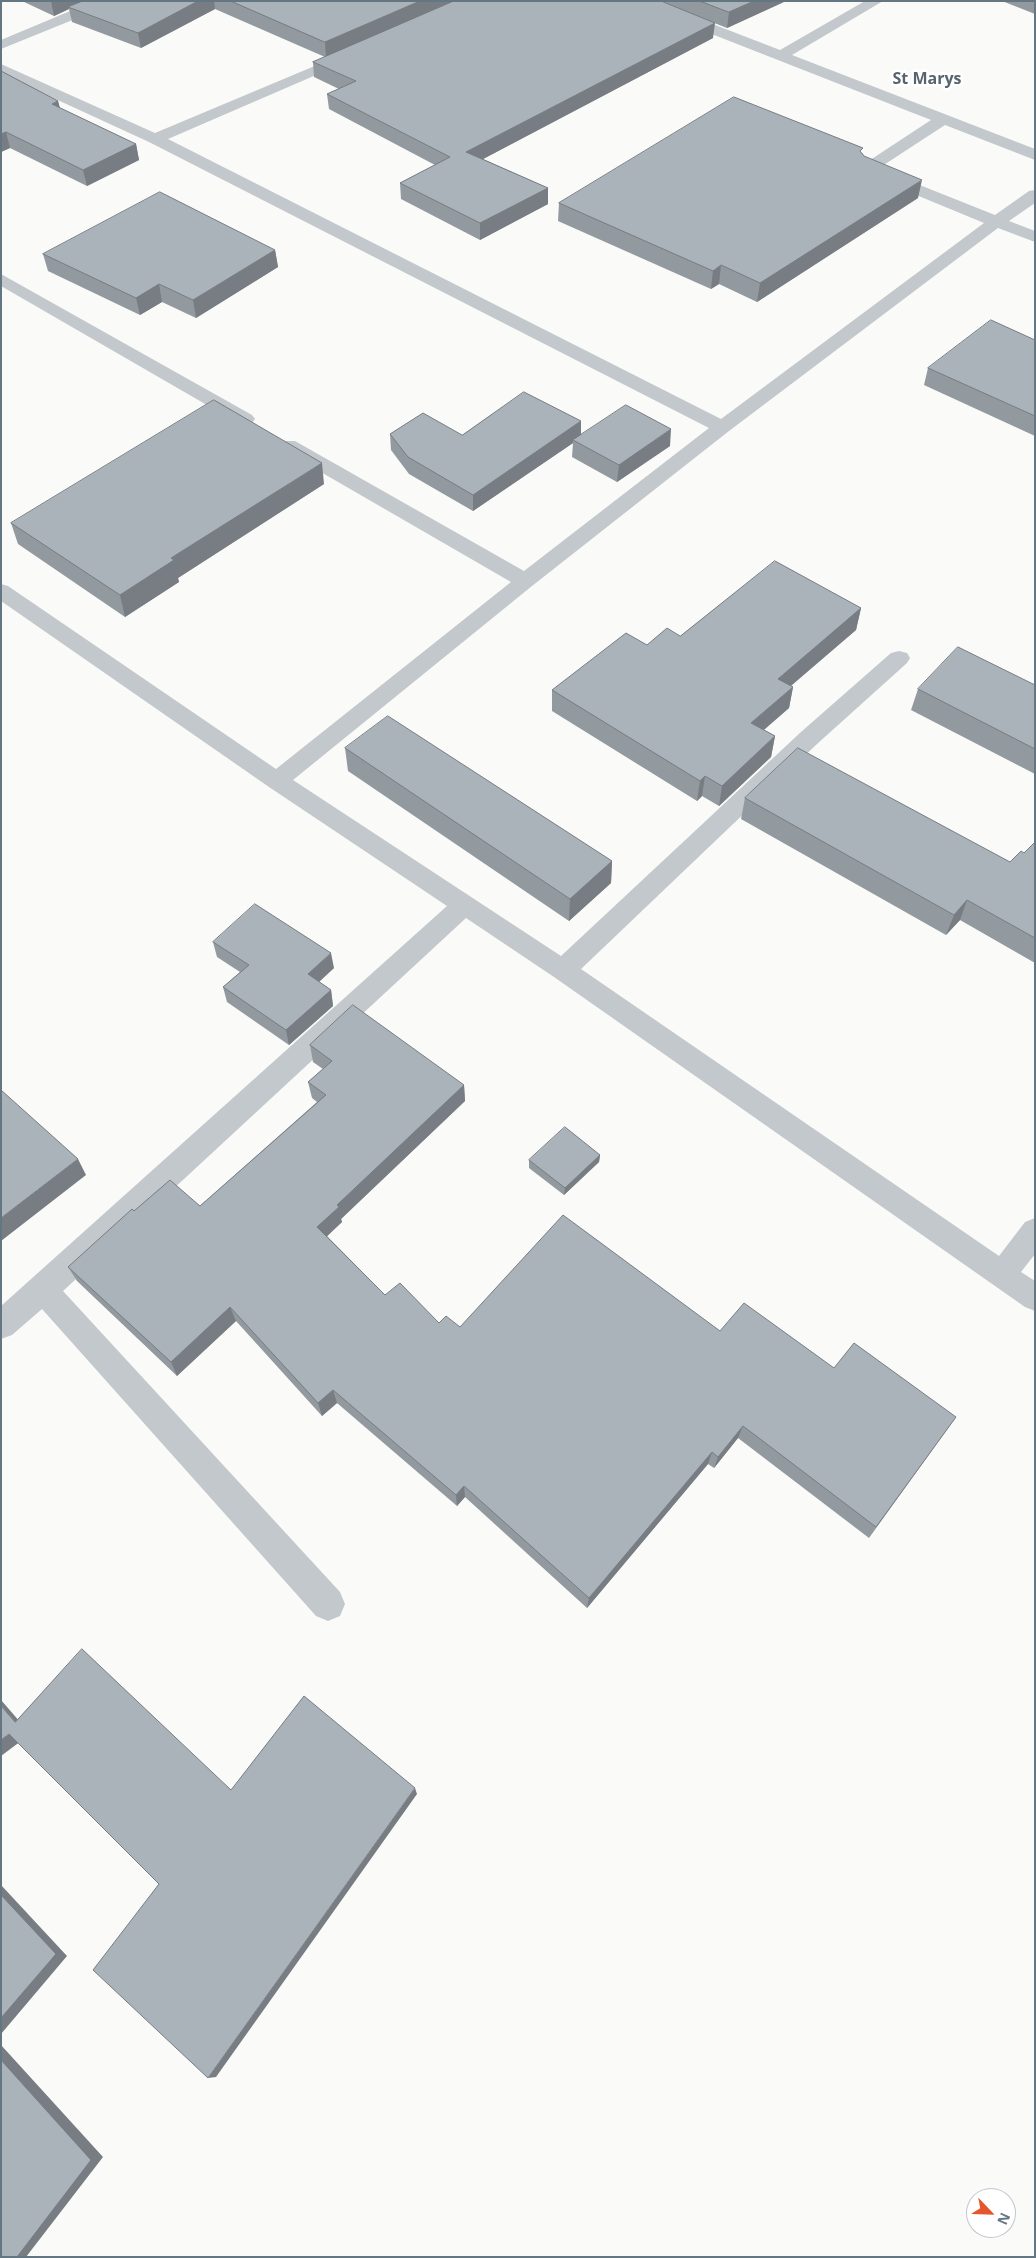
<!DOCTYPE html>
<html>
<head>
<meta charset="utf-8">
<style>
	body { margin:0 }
	#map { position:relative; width:1036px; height:2258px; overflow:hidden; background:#fafaf8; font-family:"Open Sans",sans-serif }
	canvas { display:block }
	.frame { position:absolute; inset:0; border:2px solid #657683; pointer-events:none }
	.north { position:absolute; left:966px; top:2188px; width:50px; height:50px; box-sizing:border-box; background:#fff; border:1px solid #c1c8cd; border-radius:50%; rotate:114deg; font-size:14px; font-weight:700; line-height:20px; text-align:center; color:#657683 }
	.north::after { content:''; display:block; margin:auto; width:18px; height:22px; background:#e4572e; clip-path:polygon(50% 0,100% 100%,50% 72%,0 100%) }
</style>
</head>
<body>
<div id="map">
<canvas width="1036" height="2258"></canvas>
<div class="frame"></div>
<div class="north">N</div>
</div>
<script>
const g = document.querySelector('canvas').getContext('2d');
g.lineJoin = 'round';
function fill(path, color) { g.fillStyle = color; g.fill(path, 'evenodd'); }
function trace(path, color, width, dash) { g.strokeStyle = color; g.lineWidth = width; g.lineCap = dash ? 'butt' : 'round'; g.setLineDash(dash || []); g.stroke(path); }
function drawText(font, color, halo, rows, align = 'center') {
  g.font = font + ' "Open Sans",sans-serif'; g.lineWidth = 5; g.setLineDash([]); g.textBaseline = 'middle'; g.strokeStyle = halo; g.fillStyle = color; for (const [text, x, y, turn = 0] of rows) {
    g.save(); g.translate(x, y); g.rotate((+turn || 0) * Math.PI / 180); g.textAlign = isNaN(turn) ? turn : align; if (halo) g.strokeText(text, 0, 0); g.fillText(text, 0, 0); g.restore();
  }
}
const minor = new Path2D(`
	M 94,1 L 114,1 L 112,4 L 1,49 L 1,40 Z
	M 633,1 L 653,1 L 780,50 L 865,1 L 883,1 L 792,55 L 1035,149 L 1035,160 L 945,125 L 873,172 L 861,172 L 859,169 L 861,166 L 931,120 L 635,4 Z
	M 348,52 L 353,53 L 355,56 L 353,59 L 168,139 L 721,419 L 984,223 L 880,180 L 878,177 L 880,174 L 892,174 L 995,215 L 1029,191 L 1035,190 L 1035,203 L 1009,221 L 1035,231 L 1035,242 L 998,228 L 729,431 L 532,586 L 293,780 L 561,956 L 801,732 L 891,653 L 899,651 L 907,653 L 910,658 L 907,663 L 817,744 L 581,969 L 999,1256 L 1025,1222 L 1035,1218 L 1035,1254 L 1021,1272 L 1035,1281 L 1035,1311 L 1025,1307 L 554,977 L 466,918 L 63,1291 L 340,1592 L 345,1604 L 340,1616 L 328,1621 L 316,1616 L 42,1309 L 12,1335 L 1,1339 L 1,1306 L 447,906 L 269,787 L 1,601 L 1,584 L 8,586 L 276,769 L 511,582 L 281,449 L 278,445 L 281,441 L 295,441 L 524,571 L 709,428 L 149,142 L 1,74 L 1,64 L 155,133 Z
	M 1,274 L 252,415 L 255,419 L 252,423 L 238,423 L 1,286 Z`);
const wall = new Path2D(`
	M 22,1 L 786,1 L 727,28 L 699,17 L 713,38 L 483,159 L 548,188 L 548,204 L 480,240 L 401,199 L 400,183 L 435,165 L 329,109 L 327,94 L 339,89 L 314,77 L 313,62 L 325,57 L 215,9 L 141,48 L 72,22 L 69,9 L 54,16 Z
	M 1002,1 L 1035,1 L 1035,14 Z
	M 1,71 L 58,101 L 60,108 L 136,144 L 139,160 L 87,186 L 10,148 L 1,152 Z
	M 862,153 L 864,156 L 918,198 L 757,302 L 719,284 L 711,289 L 558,221 L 559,203 Z
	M 275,250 L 278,267 L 196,318 L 162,302 L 140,315 L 48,271 L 43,254 Z
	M 1035,340 L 1035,436 L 924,385 L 928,368 Z
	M 581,421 L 581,434 L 670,446 L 617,482 L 572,457 L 573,443 L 473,511 L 409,474 L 391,450 L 390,434 L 462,435 Z
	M 324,484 L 178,578 L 179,582 L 125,617 L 18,544 L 11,523 Z
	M 861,608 L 856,630 L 791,686 L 793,687 L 789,708 L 764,730 L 775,736 L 771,757 L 719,806 L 702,796 L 697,801 L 552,711 L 552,690 L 647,645 L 680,636 Z
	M 1035,685 L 1035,774 L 911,710 L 918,689 Z
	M 345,748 L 612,861 L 611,883 L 569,921 L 348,771 Z
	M 745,798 L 1010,862 L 1024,853 L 1035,842 L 1035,963 L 960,920 L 946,935 L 741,819 Z
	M 213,942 L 334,968 L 319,982 L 331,990 L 333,1006 L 289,1045 L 227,1002 L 223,987 L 240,972 L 217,957 Z
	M 310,1045 L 464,1085 L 465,1101 L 341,1219 L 342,1222 L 327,1236 L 385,1295 L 439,1323 L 460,1327 L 720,1331 L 834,1368 L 956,1417 L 869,1538 L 738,1438 L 714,1468 L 708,1464 L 587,1608 L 465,1497 L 457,1506 L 337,1403 L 322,1416 L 236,1321 L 177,1376 L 77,1281 L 68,1267 L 134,1211 L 200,1206 L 317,1102 L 312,1098 L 308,1082 L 323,1069 L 313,1062 Z
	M 600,1155 L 599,1162 L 564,1195 L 529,1168 L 529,1160 Z`);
const shadedWall = new Path2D(`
	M 51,1 L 89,1 L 68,7 L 69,9 L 54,16 Z
	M 198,1 L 214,1 L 215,9 L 141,48 L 138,33 Z
	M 420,1 L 456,1 L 326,57 L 325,42 Z
	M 754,1 L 786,1 L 727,28 L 729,12 Z
	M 715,23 L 713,38 L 466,168 L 466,152 Z
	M 58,101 L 62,117 L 52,104 Z
	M 6,132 L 10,148 L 1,152 L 1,134 Z
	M 136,144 L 139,160 L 87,186 L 83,170 Z
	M 922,180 L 918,198 L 757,302 L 760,283 Z
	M 548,188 L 548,204 L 480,240 L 480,223 Z
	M 275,250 L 278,267 L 196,318 L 193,300 Z
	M 721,265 L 719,284 L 711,289 L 713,271 Z
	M 159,284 L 162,302 L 140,315 L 136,298 Z
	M 581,421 L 581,438 L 573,440 L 573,443 L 473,511 L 473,495 Z
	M 671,429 L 670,446 L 617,482 L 619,465 Z
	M 322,463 L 324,484 L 178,578 L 179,582 L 125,617 L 120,595 L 171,558 Z
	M 861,608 L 856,630 L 774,700 L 778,679 Z
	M 793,687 L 789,708 L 747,744 L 751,723 Z
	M 775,736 L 771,757 L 719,806 L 722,786 Z
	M 705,776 L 702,796 L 697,801 L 700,781 Z
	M 612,861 L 611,883 L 569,921 L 570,899 Z
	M 967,900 L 960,920 L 946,935 L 954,915 Z
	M 331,953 L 334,968 L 311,989 L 308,974 Z
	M 331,990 L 333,1006 L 289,1045 L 286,1030 Z
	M 464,1085 L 465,1101 L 341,1219 L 342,1222 L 321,1242 L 317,1227 L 337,1205 Z
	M 600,1155 L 599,1162 L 564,1195 L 565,1188 Z
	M 78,1159 L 86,1175 L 1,1241 L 1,1218 Z
	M 230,1307 L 236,1321 L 177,1376 L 171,1362 Z
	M 333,1390 L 337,1403 L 322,1416 L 318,1403 Z
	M 743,1426 L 738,1438 L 714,1468 L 718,1457 Z
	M 712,1452 L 708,1464 L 587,1608 L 589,1598 Z
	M 464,1486 L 465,1497 L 457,1506 L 456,1495 Z
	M 1,1700 L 27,1730 L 15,1722 L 1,1706 Z
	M 9,1734 L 21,1741 L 1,1756 L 1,1740 Z
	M 415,1788 L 417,1794 L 216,2077 L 208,2078 Z
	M 1,1885 L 67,1956 L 1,2034 Z
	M 1,2045 L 103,2157 L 26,2257 L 17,2257 L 1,2060 Z`);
const building = new Path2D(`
	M 83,1 L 198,1 L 138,33 L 68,7 Z
	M 231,1 L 420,1 L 325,42 Z
	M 454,1 L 661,1 L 715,23 L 466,152 L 548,188 L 480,223 L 400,183 L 450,157 L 327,94 L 356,81 L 313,62 Z
	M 700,1 L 754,1 L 729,12 Z
	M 1,71 L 58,101 L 52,104 L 136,144 L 83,170 L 6,132 L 1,134 Z
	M 734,97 L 863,148 L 860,151 L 864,156 L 922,180 L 760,283 L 721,265 L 713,271 L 559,203 Z
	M 160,192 L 275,250 L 193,300 L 159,284 L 136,298 L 43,254 Z
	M 991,320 L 1035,340 L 1035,416 L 928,368 Z
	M 524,392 L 581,421 L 473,495 L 408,457 L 390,434 L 423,413 L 462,435 Z
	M 214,400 L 322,463 L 171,558 L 174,560 L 120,595 L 11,523 Z
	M 626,405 L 671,429 L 619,465 L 573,440 Z
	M 775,561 L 861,608 L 778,679 L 793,687 L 751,723 L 775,736 L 722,786 L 705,776 L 700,781 L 552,690 L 626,633 L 647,645 L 667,628 L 680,636 Z
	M 958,647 L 1035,685 L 1035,749 L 918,689 Z
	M 388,716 L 612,861 L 570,899 L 345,748 Z
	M 798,748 L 1010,862 L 1021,851 L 1024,853 L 1035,842 L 1035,938 L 967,900 L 954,915 L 745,798 Z
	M 255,904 L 331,953 L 308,974 L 331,990 L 286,1030 L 223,987 L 249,965 L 213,942 Z
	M 353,1005 L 464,1085 L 337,1205 L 339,1207 L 317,1227 L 385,1295 L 400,1283 L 439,1323 L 446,1316 L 460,1327 L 563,1215 L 720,1331 L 744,1303 L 834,1368 L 854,1343 L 956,1417 L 876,1527 L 743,1426 L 718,1457 L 712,1452 L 589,1598 L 464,1486 L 456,1495 L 333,1390 L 318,1403 L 230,1307 L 171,1362 L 68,1267 L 132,1209 L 134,1211 L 170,1180 L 200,1206 L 326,1095 L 308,1082 L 332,1061 L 310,1045 Z
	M 1,1090 L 78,1159 L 1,1218 Z
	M 565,1127 L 600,1155 L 565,1188 L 529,1160 Z
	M 82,1649 L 231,1790 L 304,1696 L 415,1788 L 208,2078 L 93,1970 L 159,1884 L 9,1734 L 1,1740 L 1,1706 L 15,1722 Z
	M 1,1895 L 56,1954 L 1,2018 Z
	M 1,2060 L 91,2160 L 17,2257 L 1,2257 Z`);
const farQuarternames = [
	["St Marys",927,79]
];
fill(minor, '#c3c8cc');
fill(wall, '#929a9f');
fill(shadedWall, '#777d82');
fill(building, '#aab3b9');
trace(building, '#777d82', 1);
drawText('bold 16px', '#57646e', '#fff', farQuarternames);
</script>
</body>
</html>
